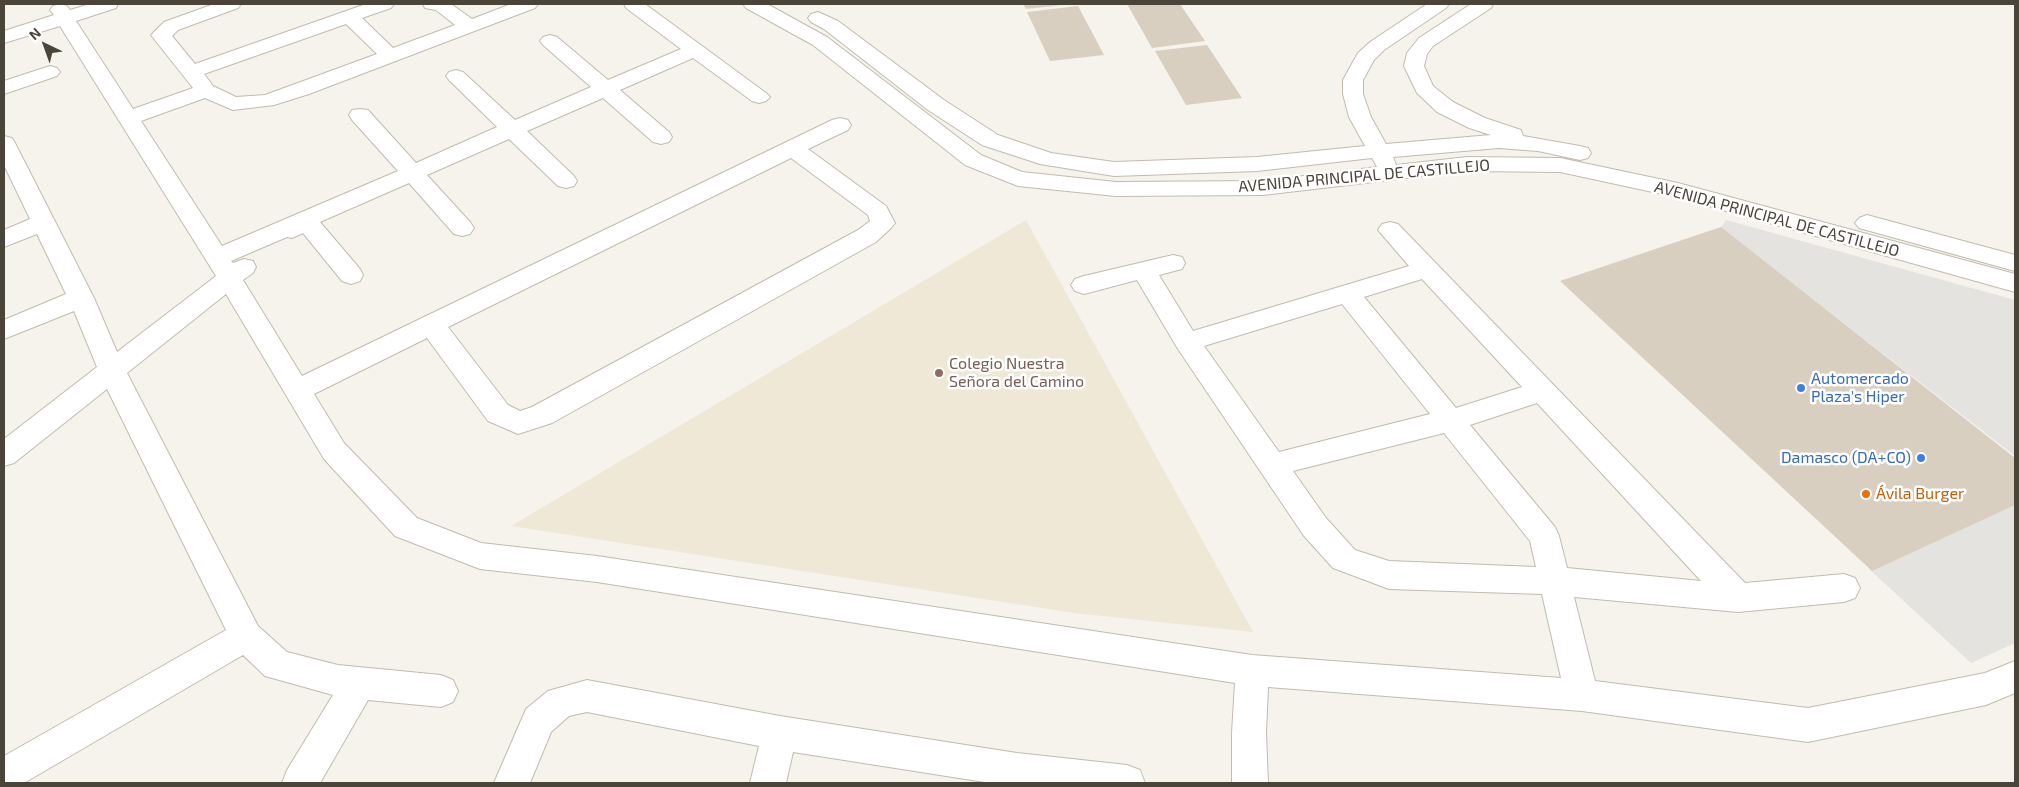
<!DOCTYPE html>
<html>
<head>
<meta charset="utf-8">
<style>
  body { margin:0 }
  #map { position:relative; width:2019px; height:787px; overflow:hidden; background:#f6f3ec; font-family:"Exo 2",sans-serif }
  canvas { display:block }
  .frame { position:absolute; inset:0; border:5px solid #4b4439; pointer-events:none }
  .north { position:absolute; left:20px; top:20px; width:50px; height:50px; -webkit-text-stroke:4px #fff; paint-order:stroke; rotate:318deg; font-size:14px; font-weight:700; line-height:20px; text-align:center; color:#4b4439 }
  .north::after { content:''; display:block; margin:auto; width:18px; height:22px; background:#4b4439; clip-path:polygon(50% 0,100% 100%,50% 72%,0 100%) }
</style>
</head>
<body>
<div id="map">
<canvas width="2019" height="787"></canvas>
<div class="frame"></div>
<div class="north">N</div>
</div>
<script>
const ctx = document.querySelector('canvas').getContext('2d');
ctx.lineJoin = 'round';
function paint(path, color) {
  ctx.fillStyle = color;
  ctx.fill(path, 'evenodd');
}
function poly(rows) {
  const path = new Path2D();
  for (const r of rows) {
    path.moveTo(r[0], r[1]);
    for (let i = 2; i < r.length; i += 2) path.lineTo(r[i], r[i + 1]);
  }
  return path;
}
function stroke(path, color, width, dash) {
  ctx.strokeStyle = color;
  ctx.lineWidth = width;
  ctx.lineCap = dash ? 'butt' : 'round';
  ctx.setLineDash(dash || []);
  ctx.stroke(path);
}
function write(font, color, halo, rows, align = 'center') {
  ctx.font = font + ' "Exo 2",sans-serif';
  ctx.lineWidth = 5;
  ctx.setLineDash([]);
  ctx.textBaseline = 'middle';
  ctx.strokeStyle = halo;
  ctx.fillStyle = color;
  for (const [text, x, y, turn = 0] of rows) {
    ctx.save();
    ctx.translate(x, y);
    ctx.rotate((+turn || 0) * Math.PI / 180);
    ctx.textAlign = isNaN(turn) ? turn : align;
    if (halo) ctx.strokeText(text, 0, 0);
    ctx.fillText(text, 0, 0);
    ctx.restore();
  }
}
const education = poly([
  [1026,220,1253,632,1074,613,511,526]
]);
const parking = poly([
  [1726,220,2015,300,2015,456,1721,228],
  [2015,504,2015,643,1971,663,1870,570]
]);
const building = poly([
  [1023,4,1063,4,1063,5,1026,9],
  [1127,4,1180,4,1205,41,1152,48],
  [1078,6,1104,55,1050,61,1027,12],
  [1207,45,1242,98,1186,105,1155,51],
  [1721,227,2015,458,2015,505,1872,571,1560,281]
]);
const minor = poly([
  [60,4,67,6,70,10,90,4,118,4,116,8,76,21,133,109,193,88,151,35,164,22,214,4,241,4,238,8,178,30,172,36,195,64,366,4,394,4,391,8,362,18,393,48,455,25,436,10,425,8,423,4,451,4,472,19,511,4,538,4,535,8,309,94,274,105,233,110,205,98,141,121,222,246,398,171,352,120,349,115,352,110,360,109,368,110,416,163,497,127,449,80,446,76,449,72,456,70,463,72,515,120,591,87,543,45,540,41,543,37,550,35,557,37,608,80,681,49,626,8,624,4,645,4,766,93,770,97,766,101,759,103,752,101,693,58,620,90,669,132,672,137,669,142,661,144,653,142,603,98,527,131,574,176,577,181,574,186,566,188,558,186,509,139,427,175,470,222,474,228,470,234,462,236,454,234,409,183,320,222,360,269,363,275,360,281,351,284,342,281,303,233,292,238,287,237,231,261,233,263,244,259,253,261,256,267,253,273,243,280,302,376,832,120,840,118,848,120,851,125,848,130,808,149,886,206,895,223,891,228,876,242,552,423,518,434,488,421,427,338,314,394,344,443,417,518,481,543,597,556,1252,655,1561,678,1542,594,1389,589,1333,568,1304,536,1178,349,1137,280,1084,294,1075,291,1071,285,1075,279,1084,276,1173,255,1182,257,1185,263,1182,269,1159,275,1193,331,1409,266,1378,230,1382,224,1390,222,1398,224,1745,583,1844,574,1855,578,1860,588,1855,598,1844,602,1738,612,1574,597,1595,681,1808,708,1985,673,2015,661,2015,693,1986,705,1808,742,1582,711,1268,687,1266,733,1268,783,1232,783,1232,733,1235,683,597,582,480,569,395,536,324,459,226,294,127,373,258,626,287,652,338,665,441,675,453,680,458,691,453,702,441,707,368,700,320,783,282,783,287,770,333,695,265,676,243,655,24,783,4,783,4,756,226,630,107,389,14,463,4,466,4,439,97,367,74,311,4,339,4,320,66,294,37,234,4,247,4,230,30,219,4,165,4,136,12,138,15,143,94,298,117,352,216,276,60,26,4,43,4,31,54,15,50,10,53,6,60,4],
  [346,24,377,54,265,95,236,97,213,86,204,74,346,24],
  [791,158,868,215,870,221,858,230,532,407,520,411,508,405,448,327,791,158],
  [1422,279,1522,387,1456,408,1364,297,1422,279],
  [1342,304,1430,414,1279,452,1204,346,1342,304],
  [1537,403,1701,581,1567,568,1559,536,1555,527,1470,425,1537,403],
  [1444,433,1530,541,1536,567,1389,561,1355,550,1326,518,1293,471,1444,433],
  [743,4,767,4,827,37,981,155,1022,172,1116,182,1263,181,1377,167,1372,158,1257,171,1114,176,1040,164,982,145,928,110,824,29,811,22,808,18,811,14,818,12,838,21,944,100,998,135,1051,153,1114,162,1257,157,1365,146,1349,117,1343,94,1343,80,1358,53,1370,42,1427,4,1449,4,1446,8,1384,50,1374,60,1363,80,1363,94,1371,117,1386,144,1491,135,1469,128,1437,112,1417,93,1404,66,1407,53,1419,38,1471,4,1493,4,1491,8,1433,46,1427,54,1424,66,1433,86,1453,102,1485,118,1521,130,1523,136,1580,146,1588,148,1591,153,1588,158,1580,160,1538,151,1499,148,1393,157,1396,165,1467,157,1560,158,1678,183,2015,274,2015,292,1676,197,1560,172,1467,171,1263,195,1116,196,1018,186,965,165,813,45,746,8,743,4],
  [50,66,57,68,60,72,57,76,4,94,4,81,50,66],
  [1867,215,2015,255,2015,271,1859,228,1855,223,1859,218,1867,215],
  [587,680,780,716,1017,753,1127,765,1140,770,1145,783,991,783,793,752,786,783,750,783,759,746,587,712,569,716,551,732,530,783,494,783,526,709,548,691,587,680]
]);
const markers = [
  [939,373,5,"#8d6e63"],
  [1801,388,5,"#3f7fe0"],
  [1921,458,5,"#3f7fe0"],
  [1866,494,5,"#e8710a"]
];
const streetNames = [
  ["AVENIDA PRINCIPAL DE CASTILLEJO",1364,176,-5],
  ["AVENIDA PRINCIPAL DE CASTILLEJO",1777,219,15]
];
const educationNames = [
  ["Colegio Nuestra",949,364],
  ["Señora del Camino",949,382]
];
const shopNames = [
  ["Automercado",1811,379],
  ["Plaza's Hiper",1811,397],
  ["Damasco (DA+CO)",1911,458,"right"]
];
const foodNames = [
  ["Ávila Burger",1876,494]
];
paint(education, '#efe8d6');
paint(parking, '#e5e3e0');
paint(building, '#d8cfc1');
stroke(minor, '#c2bbae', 2);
paint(minor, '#fff');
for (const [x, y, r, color] of markers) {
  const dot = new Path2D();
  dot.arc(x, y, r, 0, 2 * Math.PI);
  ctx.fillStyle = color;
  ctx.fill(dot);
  stroke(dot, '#fff', 2);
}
write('16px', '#4b4439', '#fff', streetNames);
write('16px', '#785e54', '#fff', educationNames, 'left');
write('16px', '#366cbe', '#fff', shopNames, 'left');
write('16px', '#c56008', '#fff', foodNames, 'left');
</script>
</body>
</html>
